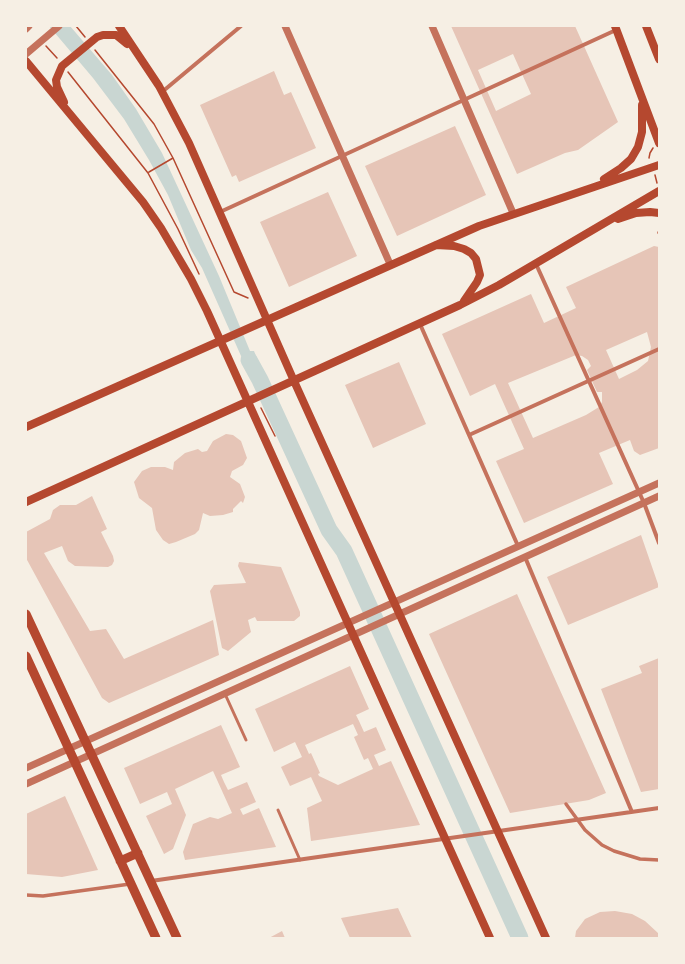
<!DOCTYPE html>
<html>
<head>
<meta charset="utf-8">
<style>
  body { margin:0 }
  #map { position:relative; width:685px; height:964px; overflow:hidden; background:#f6efe4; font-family:"Asap Condensed",sans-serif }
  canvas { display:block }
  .frame { position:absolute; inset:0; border:27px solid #f6efe4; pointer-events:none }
</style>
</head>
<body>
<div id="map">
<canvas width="685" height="964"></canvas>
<div class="frame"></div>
</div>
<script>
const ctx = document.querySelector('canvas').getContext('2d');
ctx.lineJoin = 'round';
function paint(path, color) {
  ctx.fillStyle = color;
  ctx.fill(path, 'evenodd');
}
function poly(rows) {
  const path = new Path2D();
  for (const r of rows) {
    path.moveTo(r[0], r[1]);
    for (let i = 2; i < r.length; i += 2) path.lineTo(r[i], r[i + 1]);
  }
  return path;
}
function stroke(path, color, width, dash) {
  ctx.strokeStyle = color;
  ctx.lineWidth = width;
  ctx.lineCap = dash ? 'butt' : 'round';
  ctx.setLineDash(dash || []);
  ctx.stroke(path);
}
const water = poly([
  [49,26,70,26,112,75,136,109,162,153,219,276,250,351,254,351,265,378,253,383,202,268,191,250,168,195,149,160,124,119,93,78]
]);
const river = poly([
  [249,360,260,380,329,530,344,551,520,938]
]);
const building = poly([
  [451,26,575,26,618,122,578,150,565,153,517,174],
  [513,54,531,94,496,111,478,70],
  [274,71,284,95,291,92,316,148,239,182,236,175,232,177,200,105],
  [455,126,486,195,397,236,365,166],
  [328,192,357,256,289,287,260,222],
  [654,246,659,247,659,448,640,455,634,451,630,440,599,453,613,484,524,523,496,461,524,449,495,384,470,396,442,334,531,294,544,323,576,308,566,287],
  [647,332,651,347,648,361,637,370,619,379,606,350],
  [576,355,582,356,588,360,591,366,587,370,597,392,602,392,602,402,599,407,586,415,533,438,508,383],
  [399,362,426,424,373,448,345,385],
  [226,434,233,435,241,441,247,458,243,465,232,471,230,477,240,484,245,497,243,503,241,501,233,509,233,512,223,515,210,516,203,513,199,530,195,534,176,542,169,544,163,540,156,530,152,508,139,498,134,482,142,471,151,467,165,467,173,470,174,462,185,453,198,449,202,452,207,451,213,441],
  [92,496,107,529,101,532,113,556,114,561,112,565,108,567,75,566,68,561,62,546,44,553,90,631,106,629,124,659,213,620,219,655,109,703,102,698,26,558,26,532,50,519,53,510,60,505,76,505],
  [641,535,659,587,568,625,547,577],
  [239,562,281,567,300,612,300,616,294,621,257,621,255,617,248,620,251,632,228,651,222,648,210,591,214,585,246,583,238,566],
  [517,594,606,793,589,800,510,813,429,634],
  [659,658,659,789,641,792,601,689,642,673,639,666],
  [350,666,369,709,356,715,359,721,364,732,376,727,386,750,374,755,379,766,391,761,420,825,311,841,307,808,322,801,311,777,290,786,281,767,302,757,295,742,274,752,255,709],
  [353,724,358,735,354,737,364,760,368,758,373,769,338,785,319,776,318,774,320,773,311,753,309,754,305,745],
  [221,725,240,767,221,775,224,782,228,790,247,782,256,802,240,809,243,815,259,808,276,847,185,860,183,852,193,824,210,817,218,819,232,813,213,771,175,789,186,815,173,849,164,854,146,816,172,804,167,792,140,804,124,768],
  [65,796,98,870,62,877,26,874,26,814],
  [398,908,412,938,350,938,341,918],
  [615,911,632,914,645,921,658,933,659,938,575,938,576,931,585,919,600,912],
  [282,931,285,938,269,938]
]);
const path = poly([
  [76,26,85,37],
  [46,46,57,58],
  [95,50,154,124,173,158,234,292,248,298],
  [68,72,148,173,178,229,199,274],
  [649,158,650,153,653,148],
  [149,172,173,158],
  [655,175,657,183],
  [658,233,659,230],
  [261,408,275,436]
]);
const service = poly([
  [225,694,246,740],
  [278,810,300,860]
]);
const pedestrian = poly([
  [566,804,585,830,602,845,614,851,640,859,659,860],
  [26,895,43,896,130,884]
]);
const minor = poly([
  [162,92,241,26],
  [220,212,616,30],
  [536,264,644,503,659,543],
  [420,324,518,546],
  [469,435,659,349],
  [525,557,632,812],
  [151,881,659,808]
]);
const tertiary = poly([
  [285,26,390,264],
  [432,26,513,213],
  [26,29,29,26],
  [26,54,59,26],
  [26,768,659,483],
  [26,784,659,496]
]);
const secondary = poly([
  [119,26,159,86,189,143,294,381,546,938],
  [615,26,659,143],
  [646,26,659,59],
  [26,61,143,202,161,228,191,279,207,311,490,938],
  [64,102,57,87,56,80,62,66,97,37,103,35,116,35,127,44],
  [604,179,621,168,631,159,638,147,642,132,642,105],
  [618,219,636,213,650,212,659,213],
  [436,245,454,246,464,249,471,253,476,259,480,275,477,282,464,301],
  [26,427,479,226,659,165],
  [26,502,460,305,499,285,659,191]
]);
const primary = poly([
  [26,614,177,938],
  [26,656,156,938],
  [120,861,138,853]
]);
paint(water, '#c9d6d2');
stroke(river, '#c9d6d2', 17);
paint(building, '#e6c5b7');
stroke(path, '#b5482f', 1.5);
stroke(service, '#c5725c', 3);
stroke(pedestrian, '#c5725c', 3.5);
stroke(minor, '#c5725c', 4);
stroke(tertiary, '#c5725c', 7);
stroke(secondary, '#b5482f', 8);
stroke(primary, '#b5482f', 9);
</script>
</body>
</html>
